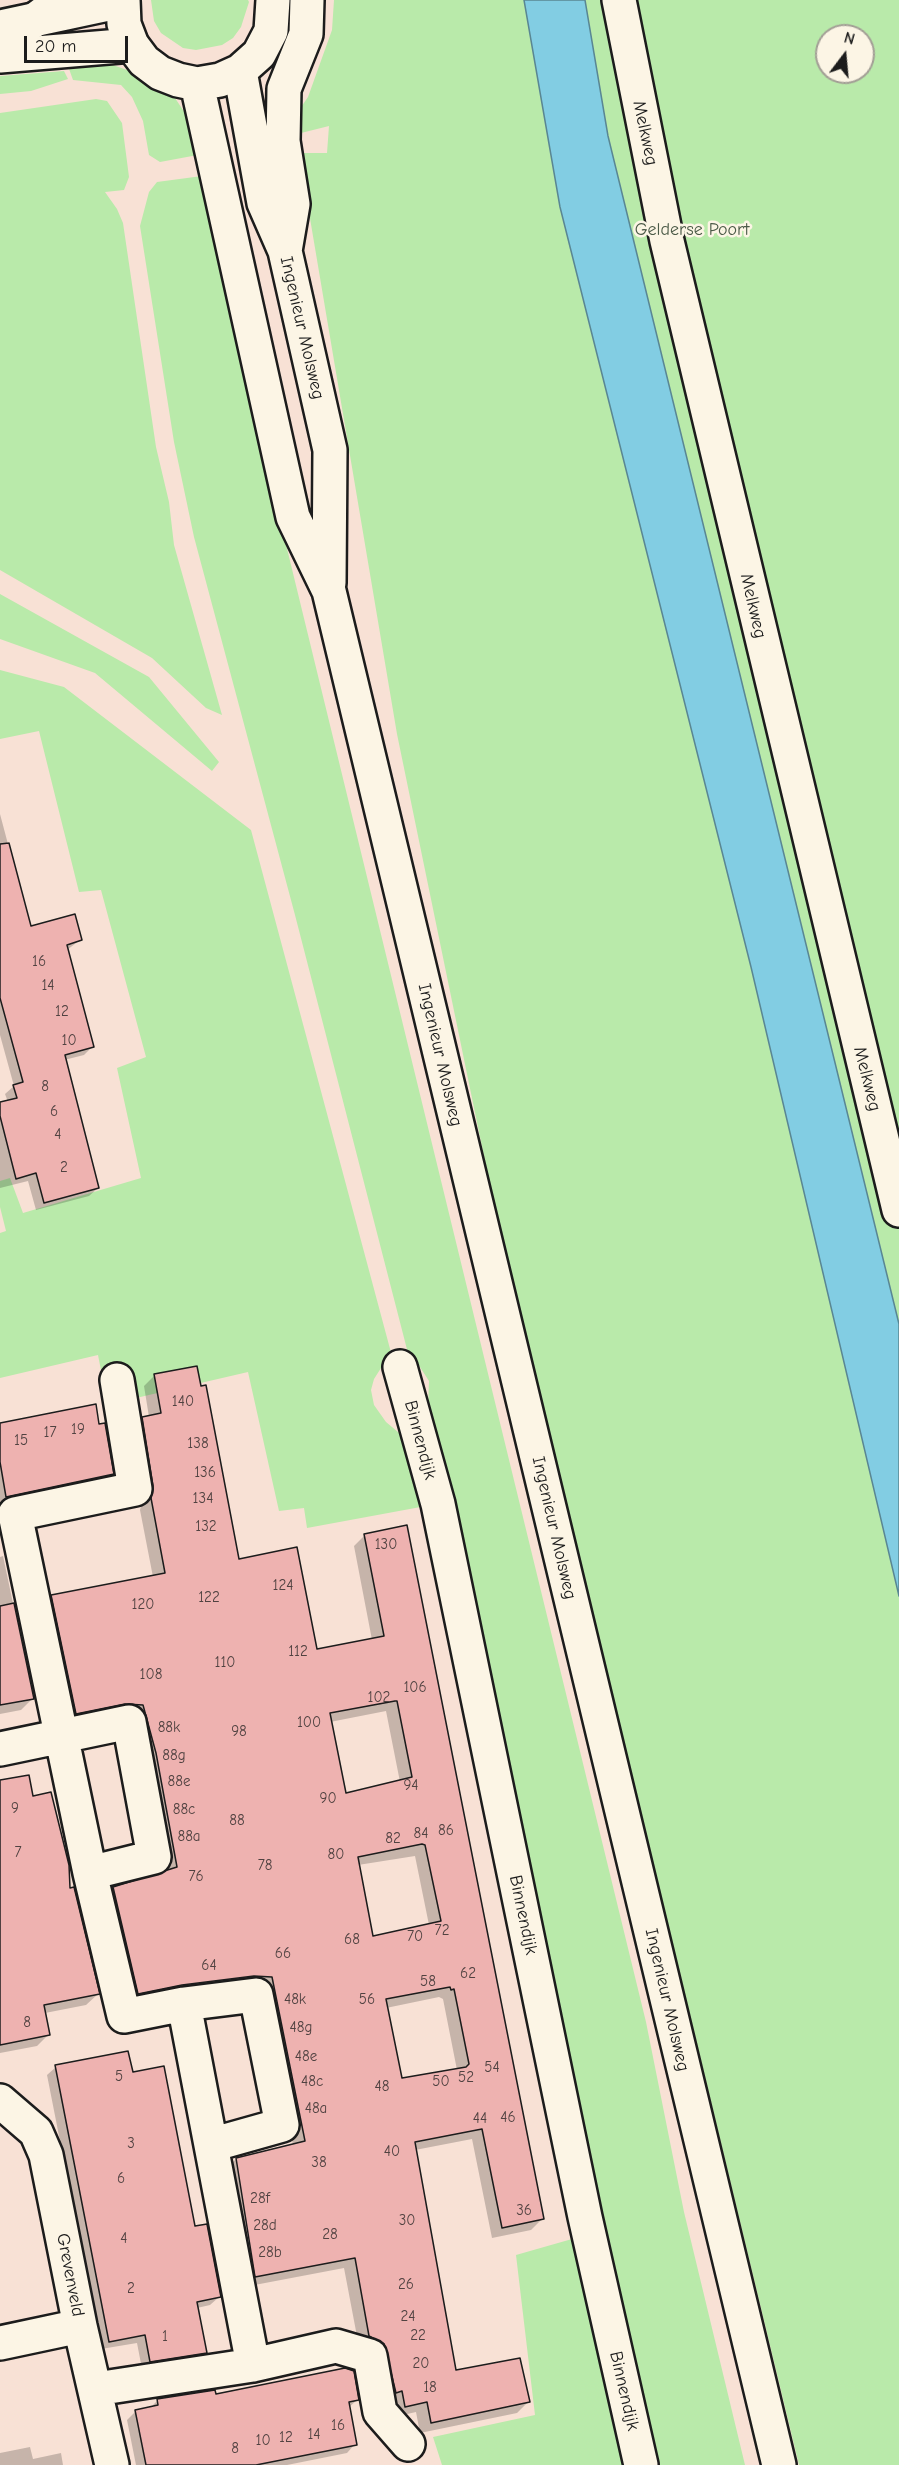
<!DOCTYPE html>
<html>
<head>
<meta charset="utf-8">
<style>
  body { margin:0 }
  #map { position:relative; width:899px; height:2465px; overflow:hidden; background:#f8e1d5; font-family:"Comic Neue",sans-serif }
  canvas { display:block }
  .north { position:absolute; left:815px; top:24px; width:60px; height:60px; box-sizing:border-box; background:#fcf5e5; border:2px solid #a29e95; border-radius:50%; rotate:16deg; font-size:16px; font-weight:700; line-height:24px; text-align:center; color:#1c1c1c }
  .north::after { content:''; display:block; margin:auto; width:21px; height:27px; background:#1c1c1c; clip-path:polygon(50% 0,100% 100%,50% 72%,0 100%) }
  .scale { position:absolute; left:24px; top:36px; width:104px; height:27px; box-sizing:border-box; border:3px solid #1c1c1c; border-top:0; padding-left:8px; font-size:18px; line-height:21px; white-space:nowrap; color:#1c1c1c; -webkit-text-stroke:4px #fcf5e5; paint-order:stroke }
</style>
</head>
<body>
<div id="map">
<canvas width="899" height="2465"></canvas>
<div class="north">N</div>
<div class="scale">20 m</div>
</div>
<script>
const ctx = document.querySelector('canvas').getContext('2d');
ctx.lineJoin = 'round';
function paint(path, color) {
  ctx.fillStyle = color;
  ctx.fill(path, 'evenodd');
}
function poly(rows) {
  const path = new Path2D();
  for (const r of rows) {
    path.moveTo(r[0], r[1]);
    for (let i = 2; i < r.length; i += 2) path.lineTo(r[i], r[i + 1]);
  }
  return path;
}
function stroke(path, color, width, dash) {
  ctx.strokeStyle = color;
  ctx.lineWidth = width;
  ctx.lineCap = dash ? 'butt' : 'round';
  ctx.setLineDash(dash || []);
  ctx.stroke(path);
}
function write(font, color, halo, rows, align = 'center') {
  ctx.font = font + ' "Comic Neue",sans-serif';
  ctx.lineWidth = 5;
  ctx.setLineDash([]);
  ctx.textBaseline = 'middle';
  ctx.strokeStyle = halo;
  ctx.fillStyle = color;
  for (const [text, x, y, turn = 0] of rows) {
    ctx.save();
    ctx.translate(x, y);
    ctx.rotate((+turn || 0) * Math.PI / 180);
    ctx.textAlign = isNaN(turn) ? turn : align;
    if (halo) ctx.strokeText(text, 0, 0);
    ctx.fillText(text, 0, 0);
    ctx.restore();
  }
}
const green = poly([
  [151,0,248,0,249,2,241,27,233,38,222,45,196,50,183,48,161,33,154,21],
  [334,0,899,0,899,2465,799,2465,517,1301,487,1171,397,734,301,165,301,153,327,153,329,126,297,134,297,113,308,97,332,30],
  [827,36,863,36,863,72,827,72],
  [107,63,136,73,154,88,175,98,189,119,203,154,160,162,149,155,143,121,132,97,121,85,73,80,68,66],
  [64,71,68,79,31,91,0,94,0,76],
  [96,99,107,101,122,123,129,177,124,190,105,192,117,209,123,223,156,447,169,502,174,545,222,715,206,708,152,658,0,570,0,113],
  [202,176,272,487,646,2022,684,2212,745,2465,654,2465,428,1409,429,1381,418,1364,410,1361,295,915,194,537,174,442,140,226,149,192,157,182],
  [0,594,149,677,219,762,212,771,95,673,0,639],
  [0,670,64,687,251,830,393,1360,381,1368,374,1379,371,1390,374,1405,386,1422,404,1437,426,1506,307,1528,304,1508,279,1511,248,1372,136,1398,107,1401,98,1355,0,1378,0,1233,6,1231,0,1207,0,1181,10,1178,23,1213,141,1178,117,1068,146,1057,101,890,79,892,39,731,0,739],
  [579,2237,628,2465,442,2465,433,2437,535,2415,516,2255]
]);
const water = poly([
  [524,0,585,0,608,136,899,1324,899,1596,751,967,560,207,524,0]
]);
const shadow = poly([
  [0,814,30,927,80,940,67,950,92,1047,84,1055,64,1060,98,1188,89,1196,36,1210,28,1181,0,1188,0,1104,8,1102,5,1094,14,1086,0,1035],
  [155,1375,238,1561,316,1651,372,1640,354,1546,365,1535,542,2219,531,2230,492,2238,472,2139,415,2150,455,2372,528,2402,517,2413,420,2433,416,2412,394,2417,359,2347,344,2268,244,2287,225,2170,236,2159,293,2145,261,1988,127,2004,102,1899,113,1888,166,1873,145,1764,132,1716,65,1724,41,1607,52,1596,153,1577,140,1510,143,1498,132,1429,143,1418,149,1417,144,1386],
  [386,1711,400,1782,344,1794,330,1722],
  [415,1856,429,1925,372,1938,358,1865],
  [439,1997,443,1999,457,2070,401,2079,386,2008],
  [0,1424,98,1426,112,1474,103,1482,0,1503],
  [3,1556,33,1698,21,1710,0,1714,0,1557],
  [0,1782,32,1798,68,1890,98,1994,86,2005,45,2013,49,2034,37,2046,0,2053],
  [56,2067,132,2074,219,2297,210,2305,197,2308,206,2352,197,2361,142,2369,137,2343,101,2349,47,2075],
  [215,2396,357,2400,348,2408,355,2444,347,2453,287,2465,136,2465,127,2420,136,2411,150,2408,158,2400],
  [30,2447,33,2459,61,2453,63,2465,0,2465,0,2453]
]);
const building = poly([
  [9,843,31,926,75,914,82,940,67,945,94,1047,65,1055,99,1188,44,1203,36,1173,16,1179,0,1116,0,1102,17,1098,13,1085,23,1082,0,998,0,844,9,843],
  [197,1366,201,1386,206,1385,239,1559,297,1547,317,1649,384,1636,364,1534,407,1525,544,2219,502,2228,482,2129,415,2142,456,2370,520,2358,530,2402,431,2423,427,2402,405,2407,402,2391,396,2393,384,2344,369,2336,355,2258,255,2277,236,2158,305,2141,272,1977,254,1976,182,1985,138,1994,113,1887,177,1867,156,1753,143,1705,125,1704,76,1714,51,1595,165,1573,151,1498,153,1486,142,1417,161,1413,154,1374,197,1366],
  [395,1701,397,1701,412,1777,346,1793,330,1713,395,1701],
  [422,1844,425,1845,441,1921,373,1936,358,1857,422,1844],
  [450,1987,451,1990,454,1989,469,2064,466,2067,402,2078,386,1999,450,1987],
  [96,1404,99,1424,105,1423,114,1474,6,1497,0,1462,0,1423,96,1404],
  [14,1603,34,1699,0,1705,0,1606,14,1603],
  [29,1775,33,1796,51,1792,69,1865,70,1888,74,1887,100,1994,44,2005,50,2035,0,2045,0,1780,29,1775],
  [128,2051,133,2072,164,2066,195,2226,207,2224,221,2297,197,2302,207,2353,150,2362,145,2335,109,2342,55,2065,128,2051],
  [345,2368,354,2371,359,2400,349,2402,357,2445,256,2465,146,2465,135,2410,158,2405,157,2399,215,2390,216,2394,345,2368]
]);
const minor = poly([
  [619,0,667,241,899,1210],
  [0,27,122,1],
  [0,56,132,45],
  [400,1367,438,1504,585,2217,641,2465],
  [117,1380,135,1489,15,1514,90,1873,124,2016,184,2004,253,2365],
  [0,1749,129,1722,154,1857,90,1873],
  [184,2004,256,1995,282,2125,211,2145],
  [0,2101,36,2132,46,2155,80,2326,112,2465],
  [0,2343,80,2326],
  [96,2389,253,2365,336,2346,370,2356,380,2412,408,2444]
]);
const major = poly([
  [123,0,124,24,132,45,144,61,160,73,178,80,197,84,220,80,240,71,259,54,271,31,273,0],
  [32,22,61,0],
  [240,71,264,203,285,251,330,450,329,583],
  [197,84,293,517,329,591,779,2465],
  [285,251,293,204,283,141,284,89,306,34,307,0]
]);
const numberNames = [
  ["16",39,962],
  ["14",48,986],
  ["12",62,1012],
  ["10",69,1041],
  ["8",45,1087],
  ["6",54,1112],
  ["4",58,1135],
  ["2",64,1168],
  ["140",183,1402],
  ["19",78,1430],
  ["17",50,1433],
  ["15",21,1441],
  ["138",198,1444],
  ["136",205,1473],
  ["134",203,1499],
  ["132",206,1527],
  ["130",386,1545],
  ["124",283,1586],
  ["122",209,1598],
  ["120",143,1605],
  ["112",298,1652],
  ["110",225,1663],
  ["108",151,1675],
  ["106",415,1688],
  ["102",379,1698],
  ["100",309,1723],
  ["88k",169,1728],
  ["98",239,1732],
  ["88g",174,1756],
  ["88e",179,1782],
  ["94",411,1786],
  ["90",328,1799],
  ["9",15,1809],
  ["88c",184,1810],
  ["88",237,1821],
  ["86",446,1831],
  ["84",421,1834],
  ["88a",189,1837],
  ["82",393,1839],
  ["7",18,1853],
  ["80",336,1855],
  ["78",265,1866],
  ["76",196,1877],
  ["72",442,1931],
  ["70",415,1937],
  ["68",352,1940],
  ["66",283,1954],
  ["64",209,1966],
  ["62",468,1974],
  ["58",428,1982],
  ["48k",295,2000],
  ["56",367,2000],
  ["8",27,2023],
  ["48g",301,2028],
  ["48e",306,2057],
  ["54",492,2068],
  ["5",119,2077],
  ["52",466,2078],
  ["48c",312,2082],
  ["50",441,2082],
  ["48",382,2087],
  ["48a",316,2109],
  ["46",508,2118],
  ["44",480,2119],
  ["3",131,2144],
  ["40",392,2152],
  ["38",319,2163],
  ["6",121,2179],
  ["28f",260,2199],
  ["36",524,2211],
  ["30",407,2221],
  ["28d",265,2226],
  ["28",330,2235],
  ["4",124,2239],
  ["28b",270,2253],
  ["26",406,2285],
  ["2",131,2289],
  ["24",408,2317],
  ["22",418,2336],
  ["1",165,2337],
  ["20",421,2364],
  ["18",430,2388],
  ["16",338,2426],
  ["14",314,2435],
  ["12",286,2438],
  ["10",263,2441],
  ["8",235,2449]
];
const streetNames = [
  ["Melkweg",645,133,78],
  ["Ingenieur Molsweg",302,328,77],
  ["Melkweg",753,606,77],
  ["Ingenieur Molsweg",440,1055,77],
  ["Melkweg",867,1079,76],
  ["Binnendijk",420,1440,75],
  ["Ingenieur Molsweg",554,1528,77],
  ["Binnendijk",523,1915,78],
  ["Ingenieur Molsweg",667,2000,77],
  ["Grevenveld",70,2275,79],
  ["Binnendijk",624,2391,77]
];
const parkNames = [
  ["Gelderse Poort",692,230]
];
paint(green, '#b9eaaa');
paint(water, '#82cde3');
stroke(water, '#598693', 1.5);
paint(shadow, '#0003');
paint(building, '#eeb2b0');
stroke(building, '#1c1c1c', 1.5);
stroke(minor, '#1c1c1c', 38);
stroke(major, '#1c1c1c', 38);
stroke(minor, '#fcf5e5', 33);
stroke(major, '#fcf5e5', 33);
write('15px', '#504241', null, numberNames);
write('18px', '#1c1c1c', '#fcf5e5', streetNames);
write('18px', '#4b5a47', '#fcf5e5', parkNames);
</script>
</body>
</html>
